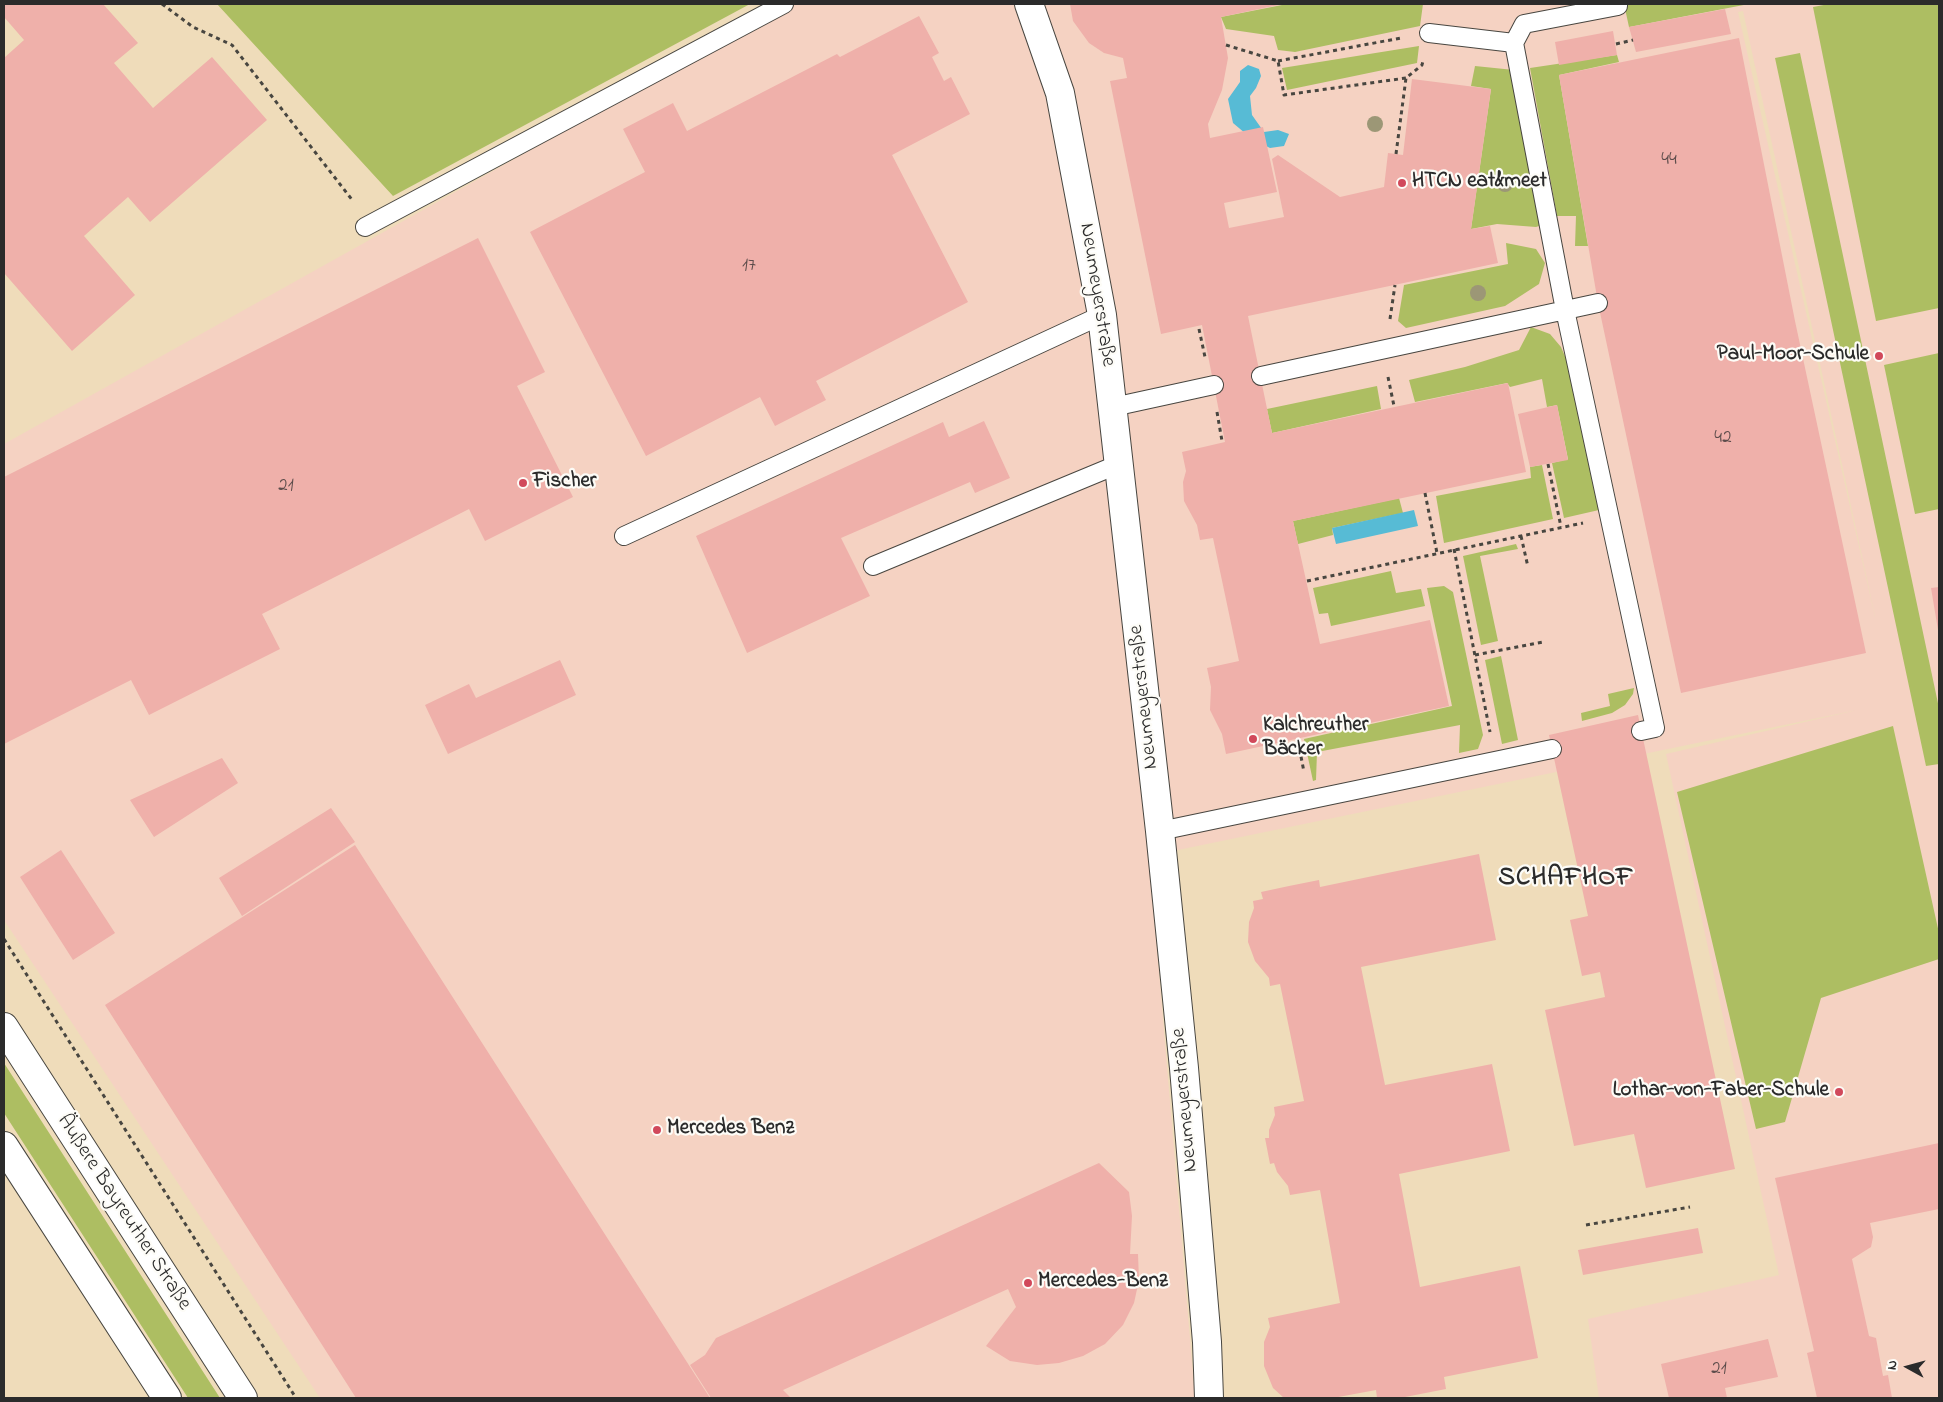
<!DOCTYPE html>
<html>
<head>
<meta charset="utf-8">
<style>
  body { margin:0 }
  #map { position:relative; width:1943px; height:1402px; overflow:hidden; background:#efdcba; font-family:"Indie Flower",sans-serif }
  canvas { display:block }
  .frame { position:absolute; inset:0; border:5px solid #2b2b2b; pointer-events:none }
  .north { position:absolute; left:1883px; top:1342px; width:50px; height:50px; -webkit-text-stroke:4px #fdfcf7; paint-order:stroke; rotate:277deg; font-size:14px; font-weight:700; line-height:20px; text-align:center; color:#2b2b2b }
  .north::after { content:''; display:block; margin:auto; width:18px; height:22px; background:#2b2b2b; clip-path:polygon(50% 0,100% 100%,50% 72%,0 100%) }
</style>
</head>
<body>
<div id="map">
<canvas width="1943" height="1402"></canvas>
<div class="frame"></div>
<div class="north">N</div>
</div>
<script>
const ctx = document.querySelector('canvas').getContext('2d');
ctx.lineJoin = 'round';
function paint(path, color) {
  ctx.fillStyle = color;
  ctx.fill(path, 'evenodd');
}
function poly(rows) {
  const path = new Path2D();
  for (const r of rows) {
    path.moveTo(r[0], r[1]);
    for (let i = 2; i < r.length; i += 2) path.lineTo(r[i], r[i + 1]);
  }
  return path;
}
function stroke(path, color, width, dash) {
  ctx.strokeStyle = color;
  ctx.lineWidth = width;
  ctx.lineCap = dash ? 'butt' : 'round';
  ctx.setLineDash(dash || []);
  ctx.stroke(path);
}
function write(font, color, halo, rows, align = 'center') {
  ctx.font = font + ' "Indie Flower",sans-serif';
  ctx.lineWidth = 4.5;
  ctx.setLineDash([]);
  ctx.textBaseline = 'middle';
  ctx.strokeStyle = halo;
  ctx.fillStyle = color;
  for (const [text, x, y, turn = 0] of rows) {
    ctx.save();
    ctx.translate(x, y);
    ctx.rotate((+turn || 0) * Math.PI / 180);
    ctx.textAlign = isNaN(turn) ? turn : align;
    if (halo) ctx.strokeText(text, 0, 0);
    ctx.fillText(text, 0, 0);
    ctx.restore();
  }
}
const built = poly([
  [792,4,1939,4,1939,1398,1599,1398,1588,1319,1779,1275,1666,754,1857,710,1173,851,1147,830,1195,1398,320,1398,4,920,4,444],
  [1743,11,1875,616,1875,617,1738,12]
]);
const green = poly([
  [217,4,750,4,393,196],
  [1287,4,1423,4,1420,26,1295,52,1278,50,1274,36,1226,29,1221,17],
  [1624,4,1749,4,1629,27],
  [1829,4,1939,4,1939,308,1876,321,1813,7],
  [1419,46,1417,63,1287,90,1282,68],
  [1800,53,1939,708,1939,764,1926,766,1775,58],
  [1617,55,1619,62,1559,75,1588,246,1575,246,1576,216,1557,216,1530,68],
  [1475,66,1514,70,1542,225,1536,227,1497,224,1471,229,1491,89,1471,86],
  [1506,243,1536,249,1545,263,1539,284,1505,306,1406,328,1398,321,1404,285,1508,264],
  [1531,327,1550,334,1561,347,1567,361,1599,510,1564,518,1552,463,1568,459,1557,405,1547,407,1542,379,1510,387,1507,383,1415,402,1409,380,1465,367,1519,350],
  [1939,353,1939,509,1915,514,1884,365],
  [1377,386,1381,409,1272,433,1267,409],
  [1542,465,1553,519,1444,543,1436,496,1531,478,1530,467],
  [1399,498,1403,513,1332,528,1333,535,1298,544,1293,521],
  [1516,544,1518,549,1480,556,1498,641,1481,645,1463,556],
  [1391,571,1396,593,1421,589,1425,606,1331,626,1328,613,1319,614,1313,588],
  [1444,586,1453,592,1483,735,1478,749,1459,753,1460,725,1317,752,1316,780,1313,781,1304,739,1452,706,1427,588],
  [1501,656,1518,740,1502,744,1485,660],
  [1634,688,1633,694,1625,705,1612,713,1582,721,1581,713,1610,706,1608,694],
  [1893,726,1939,933,1939,959,1821,998,1785,1122,1756,1129,1677,792],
  [4,1063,220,1398,188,1398,4,1113]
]);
const water = poly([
  [1248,65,1259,69,1261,76,1256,88,1250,96,1252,115,1264,132,1278,130,1289,134,1284,146,1270,148,1252,139,1233,123,1228,99,1240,82,1240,71],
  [1414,510,1418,526,1336,544,1332,528]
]);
const building = poly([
  [4,4,103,4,138,43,114,63,153,108,212,57,267,120,150,222,128,197,84,236,135,295,72,351,4,273,4,58,24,40,4,17],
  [1070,4,1283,4,1221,17,1228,58,1222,90,1208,124,1210,138,1263,127,1277,192,1224,203,1229,228,1284,217,1272,159,1278,155,1340,197,1384,187,1388,153,1403,155,1412,79,1491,89,1471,229,1490,226,1498,263,1248,316,1272,433,1508,383,1526,472,1293,521,1320,644,1430,620,1449,706,1226,754,1222,734,1210,710,1211,687,1207,668,1239,661,1213,538,1200,540,1197,525,1184,501,1183,482,1186,471,1182,452,1225,442,1202,325,1161,334,1110,81,1127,78,1123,58,1104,53,1089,43,1073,21],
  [1725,9,1731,34,1636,52,1629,27],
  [919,16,939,53,932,57,944,81,951,77,970,114,892,155,968,302,816,381,826,400,775,426,760,397,646,456,530,232,645,172,623,129,673,103,687,131,837,54,840,57],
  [1613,31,1617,55,1559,65,1555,42],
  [1739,38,1795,321,1866,653,1681,693,1598,303,1559,75],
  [478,238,545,372,517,386,573,497,485,541,469,509,262,614,280,649,149,715,131,680,4,744,4,477],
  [1557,405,1568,460,1530,467,1518,414],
  [984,421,1010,478,975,493,970,482,841,538,870,596,747,653,696,536,943,422,949,437],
  [1939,587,1939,630,1938,630,1931,588],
  [560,660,576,695,448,754,425,705,469,684,476,698],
  [1638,715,1735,1169,1646,1188,1634,1134,1574,1146,1545,1010,1605,997,1600,972,1582,976,1570,920,1588,916,1549,735],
  [222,758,238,783,154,837,130,800],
  [331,808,355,842,242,916,219,878],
  [355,845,710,1398,356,1398,105,1005],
  [61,850,115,933,73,960,20,877],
  [1479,854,1496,940,1361,967,1385,1085,1492,1064,1510,1151,1399,1174,1420,1287,1520,1266,1538,1358,1444,1377,1446,1389,1400,1398,1377,1398,1376,1390,1333,1398,1284,1398,1273,1388,1264,1366,1264,1342,1270,1327,1268,1318,1340,1303,1320,1190,1290,1195,1288,1186,1277,1172,1274,1163,1270,1164,1265,1138,1269,1138,1269,1130,1275,1115,1274,1107,1304,1101,1280,984,1270,986,1269,978,1255,961,1248,942,1249,922,1254,908,1253,901,1263,899,1261,892,1289,886,1319,880,1320,887],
  [1939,1143,1939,1209,1870,1223,1873,1237,1871,1247,1852,1259,1869,1336,1876,1338,1883,1376,1888,1375,1892,1398,1817,1398,1807,1353,1814,1351,1775,1178],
  [1099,1163,1129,1192,1132,1216,1130,1254,1138,1254,1139,1280,1134,1303,1123,1325,1105,1344,1083,1356,1059,1363,1037,1365,1010,1361,986,1346,1016,1307,1008,1289,783,1390,791,1398,711,1398,690,1365,705,1355,716,1338],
  [1698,1228,1703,1253,1583,1275,1578,1250],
  [1768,1339,1778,1377,1725,1388,1727,1398,1669,1398,1661,1364]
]);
const path = poly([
  [162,4,193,27,232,45,353,201],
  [1616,44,1633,40],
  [1226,45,1278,61,1284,95,1406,78],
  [1278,61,1401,38],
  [1396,154,1406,78,1422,65,1423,61],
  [1390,319,1395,285],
  [1199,329,1205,357],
  [1388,377,1394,406],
  [1217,412,1222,441],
  [1548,464,1561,527],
  [1425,493,1437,553],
  [1521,536,1528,567],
  [1454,549,1490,732],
  [1307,581,1583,523],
  [1475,655,1543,642],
  [1298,741,1304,772],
  [4,939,296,1398],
  [1586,1225,1690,1207]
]);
const service = poly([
  [1429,33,1514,43,1524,24,1618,6],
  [1514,43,1565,310,1655,728,1641,731],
  [365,227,784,4],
  [1261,376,1598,303],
  [1113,407,1214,385],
  [624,536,1102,315],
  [873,566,1119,464],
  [1160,831,1552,749]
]);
const minor = poly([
  [1029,4,1060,93,1102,315,1160,831,1184,1068,1207,1342,1209,1398]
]);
const primary = poly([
  [4,1027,243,1398],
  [4,1146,167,1398]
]);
const trees = [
  [1375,124],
  [1505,184],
  [1478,293]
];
const markers = [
  [1402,183,5,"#d1495b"],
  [1879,356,5,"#d1495b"],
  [523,483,5,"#d1495b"],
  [1253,739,5,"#d1495b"],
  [1839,1092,5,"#d1495b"],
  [657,1130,5,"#d1495b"],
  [1028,1283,5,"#d1495b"]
];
const numberNames = [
  ["44",1669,161],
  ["17",749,267],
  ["42",1723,439],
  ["21",286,487],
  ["21",1719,1370]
];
const poiNames = [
  ["HTCN eat&meet",1412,183],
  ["Paul-Moor-Schule",1869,356,"right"],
  ["Fischer",533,483],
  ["Kalchreuther",1263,727],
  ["Bäcker",1263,751],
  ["Lothar-von-Faber-Schule",1829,1092,"right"],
  ["Mercedes Benz",667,1130],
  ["Mercedes-Benz",1038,1283]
];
const streetNames = [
  ["Neumeyerstraße",1096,295,81],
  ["Neumeyerstraße",1145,697,-96],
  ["Neumeyerstraße",1186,1100,-95],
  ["Äußere Bayreuther Straße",123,1213,57]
];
const districtNames = [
  ["SCHAFHOF",1566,880]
];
paint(built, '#f5d2c2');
paint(green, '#adbe62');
paint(water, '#57bbd5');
paint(building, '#efb0aa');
stroke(service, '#484640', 20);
stroke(minor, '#484640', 30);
stroke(primary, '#484640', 30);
stroke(path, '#484640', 3, [4, 4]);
stroke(service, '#fff', 18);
stroke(minor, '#fff', 28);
stroke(primary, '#fff', 28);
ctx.fillStyle = '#9c9776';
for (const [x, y] of trees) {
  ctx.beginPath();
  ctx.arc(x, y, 8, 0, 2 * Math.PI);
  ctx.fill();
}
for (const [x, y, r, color] of markers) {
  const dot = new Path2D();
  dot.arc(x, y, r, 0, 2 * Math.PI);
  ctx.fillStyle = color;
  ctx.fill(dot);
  stroke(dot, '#fdfcf7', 2);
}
write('19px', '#5c4c4b', null, numberNames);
write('bold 21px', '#2b2b2b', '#fdfcf7', poiNames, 'left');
write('21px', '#2b2b2b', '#fdfcf7', streetNames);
ctx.letterSpacing = '1px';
write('bold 26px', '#2b2b2b', '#fdfcf7', districtNames);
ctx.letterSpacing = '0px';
</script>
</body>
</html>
